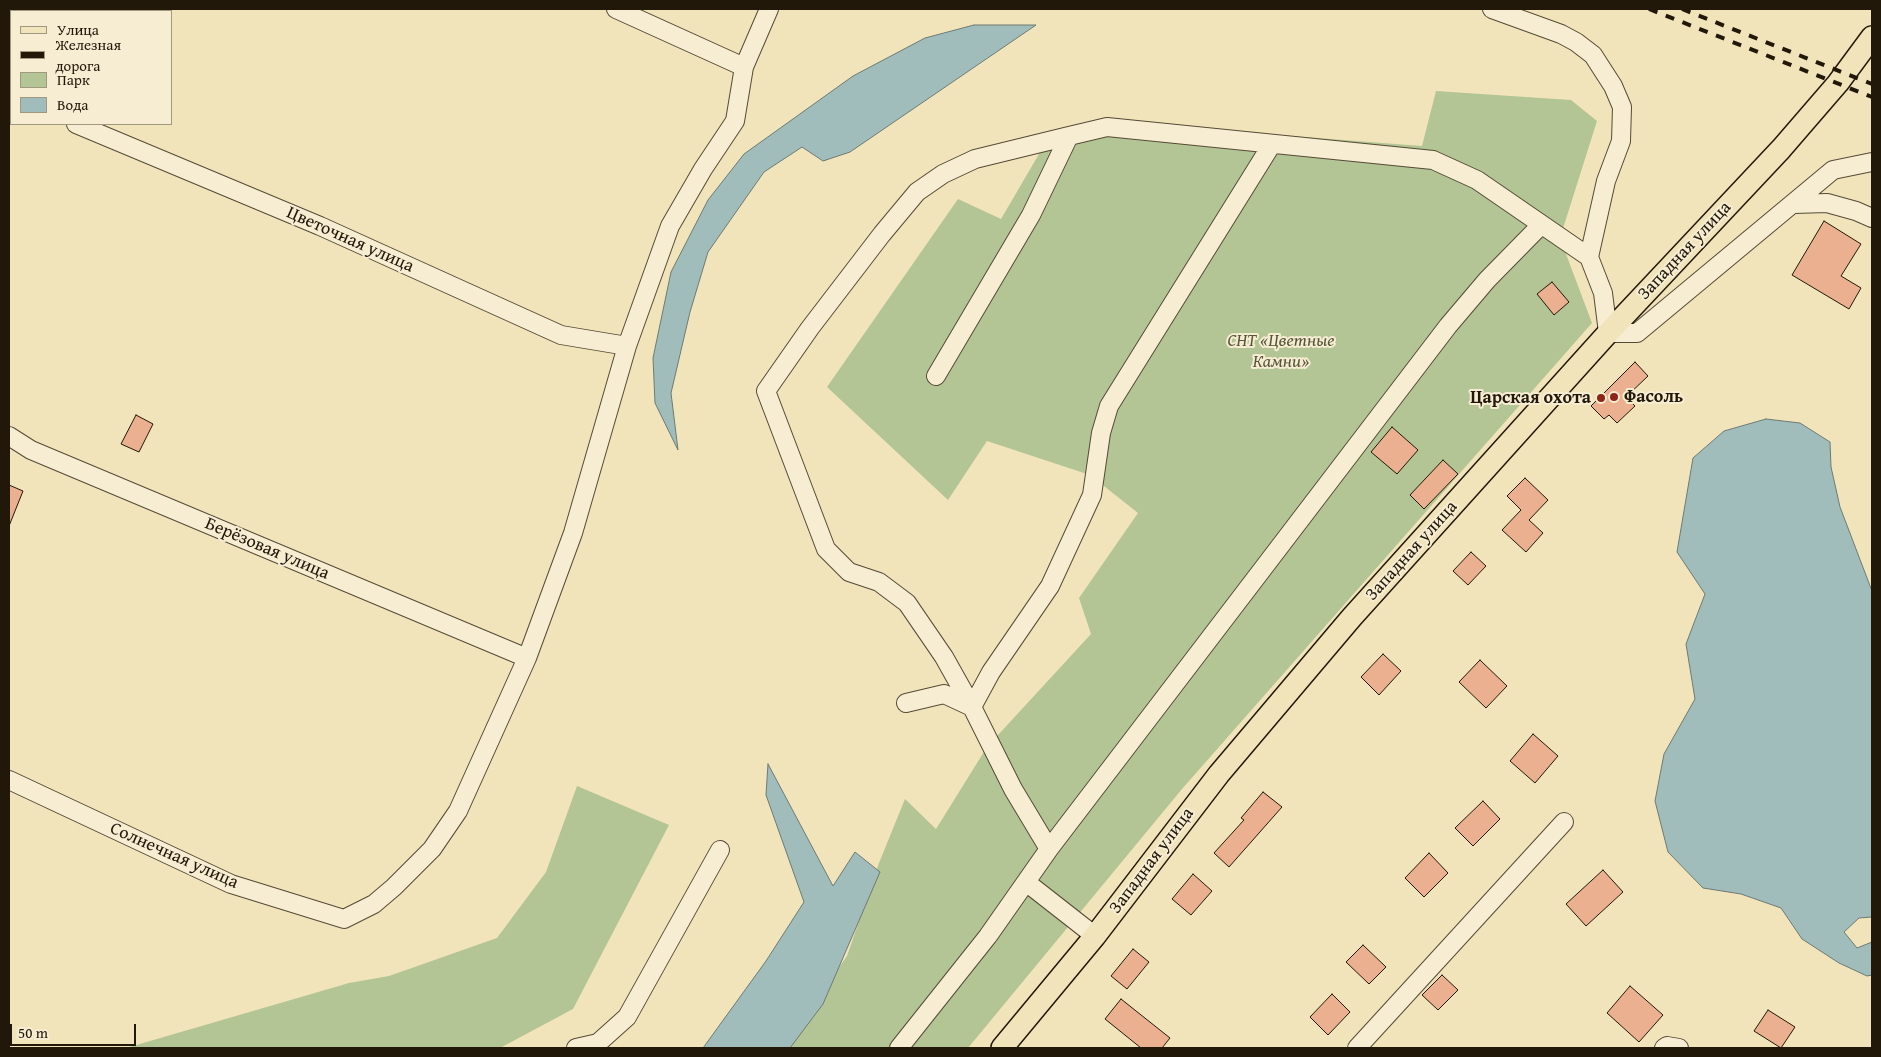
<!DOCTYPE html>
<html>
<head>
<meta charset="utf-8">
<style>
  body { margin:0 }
  #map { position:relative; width:1881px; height:1057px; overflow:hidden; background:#f1e4ba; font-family:"Gentium Book Plus",serif }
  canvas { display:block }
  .frame { position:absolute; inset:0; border:10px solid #21180a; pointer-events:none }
  .legend { position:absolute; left:10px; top:10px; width:162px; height:115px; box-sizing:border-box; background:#f6edd2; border:1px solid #a19882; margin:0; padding:6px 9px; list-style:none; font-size:15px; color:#21180a }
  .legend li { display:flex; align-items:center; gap:10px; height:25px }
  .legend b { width:25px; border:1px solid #a19882 }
  .scale { position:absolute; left:10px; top:1024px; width:126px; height:22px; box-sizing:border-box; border:2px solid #21180a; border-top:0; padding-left:6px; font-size:15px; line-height:18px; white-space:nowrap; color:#21180a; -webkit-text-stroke:4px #f6edd2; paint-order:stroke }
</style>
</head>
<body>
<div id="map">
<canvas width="1881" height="1057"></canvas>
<div class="frame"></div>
<ul class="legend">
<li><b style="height:6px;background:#f1e4ba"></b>Улица</li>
<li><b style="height:6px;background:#21180a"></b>Железная дорога</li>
<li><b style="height:14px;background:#b3c595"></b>Парк</li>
<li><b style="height:14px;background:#a0bcbb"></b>Вода</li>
</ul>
<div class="scale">50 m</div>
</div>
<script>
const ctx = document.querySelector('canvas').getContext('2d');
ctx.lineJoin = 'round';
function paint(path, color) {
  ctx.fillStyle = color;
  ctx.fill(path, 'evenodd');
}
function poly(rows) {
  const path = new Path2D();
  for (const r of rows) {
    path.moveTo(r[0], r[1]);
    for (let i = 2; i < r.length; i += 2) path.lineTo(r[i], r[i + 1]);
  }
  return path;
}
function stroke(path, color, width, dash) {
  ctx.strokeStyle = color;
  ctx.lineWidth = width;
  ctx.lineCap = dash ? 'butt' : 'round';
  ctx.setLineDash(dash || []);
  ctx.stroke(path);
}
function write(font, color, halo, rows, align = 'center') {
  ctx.font = font + ' "Gentium Book Plus",serif';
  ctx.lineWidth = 4;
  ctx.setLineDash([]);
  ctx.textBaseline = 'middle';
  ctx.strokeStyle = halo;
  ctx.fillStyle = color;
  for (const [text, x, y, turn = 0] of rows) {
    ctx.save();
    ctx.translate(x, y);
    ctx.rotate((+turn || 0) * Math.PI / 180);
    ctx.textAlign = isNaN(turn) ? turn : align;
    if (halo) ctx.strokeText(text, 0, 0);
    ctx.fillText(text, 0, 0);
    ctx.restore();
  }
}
const green = poly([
  [1436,91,1571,100,1597,121,1560,238,1592,323,1182,789,968,1048,782,1048,847,956,879,863,905,799,936,829,987,747,1091,634,1079,598,1138,513,1090,475,987,441,948,500,827,387,958,199,1001,219,1046,142,1199,129,1422,146],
  [577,786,669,825,573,1009,500,1048,126,1048,349,983,389,976,497,938,546,872]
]);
const water = poly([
  [974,25,1036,25,850,152,823,161,802,147,764,172,708,252,690,312,671,393,678,450,655,403,653,358,671,272,708,200,744,154,853,76,925,38,974,25],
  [1766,419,1800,423,1830,442,1831,467,1840,507,1872,591,1872,917,1859,918,1844,932,1857,948,1872,942,1872,975,1867,976,1839,963,1802,939,1781,908,1741,894,1703,888,1668,852,1655,801,1664,754,1695,699,1686,644,1705,594,1677,552,1693,458,1724,431,1766,419],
  [768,764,833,886,855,852,880,872,823,1004,790,1048,703,1048,766,961,804,902,766,795,768,764]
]);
const building = poly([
  [1824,221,1861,244,1841,276,1861,288,1849,309,1792,275,1824,221],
  [1552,282,1569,302,1554,315,1537,294,1552,282],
  [1635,362,1648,376,1626,397,1635,406,1617,423,1609,415,1604,419,1591,406,1635,362],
  [136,415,153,424,139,452,121,444,136,415],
  [1392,427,1418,450,1397,474,1371,452,1392,427],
  [1443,460,1458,474,1424,509,1410,495,1443,460],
  [1525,478,1548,500,1529,520,1543,533,1526,552,1502,530,1521,510,1507,496,1525,478],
  [9,485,23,491,9,526,9,485],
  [1471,552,1486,566,1468,585,1453,571,1471,552],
  [1383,654,1401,671,1379,695,1361,677,1383,654],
  [1480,660,1507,686,1486,708,1459,682,1480,660],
  [1533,734,1558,756,1535,783,1510,761,1533,734],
  [1263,792,1282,807,1229,867,1214,853,1244,820,1241,818,1263,792],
  [1483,801,1500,819,1473,846,1455,828,1483,801],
  [1429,853,1448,873,1424,897,1405,878,1429,853],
  [1603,870,1623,892,1586,926,1566,904,1603,870],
  [1193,874,1212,891,1191,915,1172,899,1193,874],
  [1363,945,1386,967,1369,984,1346,962,1363,945],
  [1133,949,1149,962,1127,989,1111,976,1133,949],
  [1442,975,1458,990,1438,1010,1422,995,1442,975],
  [1630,986,1663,1015,1639,1042,1607,1013,1630,986],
  [1332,994,1350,1012,1328,1035,1310,1017,1332,994],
  [1121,999,1170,1038,1162,1048,1141,1048,1105,1019,1121,999],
  [1768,1010,1795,1027,1781,1048,1754,1031,1768,1010]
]);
const minor = poly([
  [616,9,744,67],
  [1492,9,1561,34,1576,42,1593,55,1613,86,1622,107,1621,141,1606,181,1589,257,1603,293,1608,333,1637,333,1833,170,1872,162],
  [9,92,11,93],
  [76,124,320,226,561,335,627,346],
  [1794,204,1827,203,1856,211,1872,218],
  [936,376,1031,215,1069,136,1107,127,1433,160,1477,180,1589,257],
  [9,436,31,450,527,658],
  [906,703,944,694,972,707,944,657,907,603,879,582,849,572,826,549,766,391,810,328,882,234,917,192,943,174,975,159,1069,136],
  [9,780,231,884,344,919,374,904,394,887,432,849,458,811,527,658,573,533,627,346,670,226,703,169,735,121,744,67,769,9],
  [1049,849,1013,789,972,707,991,672,1050,586,1092,495,1101,433,1109,406,1272,144],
  [1026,882,1095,936],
  [576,1048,598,1043,627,1017,720,850],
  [899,1048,988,936,1049,849,1448,326,1487,280,1541,225],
  [1357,1048,1564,822],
  [1664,1048,1667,1046,1679,1048]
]);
const major = poly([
  [1002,1048,1095,936,1219,774,1352,617,1608,333,1781,149,1838,83,1872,37]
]);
const rail = poly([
  [1649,9,1872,97],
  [1682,9,1872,84]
]);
const markers = [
  [1614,397,5,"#8f2418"],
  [1601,398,5,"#8f2418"]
];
const streetNames = [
  ["Цветочная улица",350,240,24],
  ["Западная улица",1685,251,-47],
  ["Берёзовая улица",267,549,23],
  ["Западная улица",1412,551,-48],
  ["Солнечная улица",174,856,24],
  ["Западная улица",1152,861,-53]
];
const parkNames = [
  ["СНТ «Цветные",1281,341],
  ["Камни»",1281,362]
];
const poiNames = [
  ["Фасоль",1624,397],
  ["Царская охота",1591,398,"right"]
];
paint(green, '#b3c595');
paint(water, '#a0bcbb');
stroke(water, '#6d7a74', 1);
paint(building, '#eab090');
stroke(building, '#21180a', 1);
stroke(minor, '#554b36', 20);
stroke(major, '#21180a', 24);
stroke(minor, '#f6edd2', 18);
stroke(major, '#f1e4ba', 21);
stroke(rail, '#21180a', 4, [9, 9]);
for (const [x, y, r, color] of markers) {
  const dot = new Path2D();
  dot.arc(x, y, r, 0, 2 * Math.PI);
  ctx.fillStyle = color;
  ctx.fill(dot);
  stroke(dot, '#f6edd2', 2);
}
write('18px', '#21180a', '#f6edd2', streetNames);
write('italic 18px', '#54553b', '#f6edd2', parkNames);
write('bold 18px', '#21180a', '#f6edd2', poiNames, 'left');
</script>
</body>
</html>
